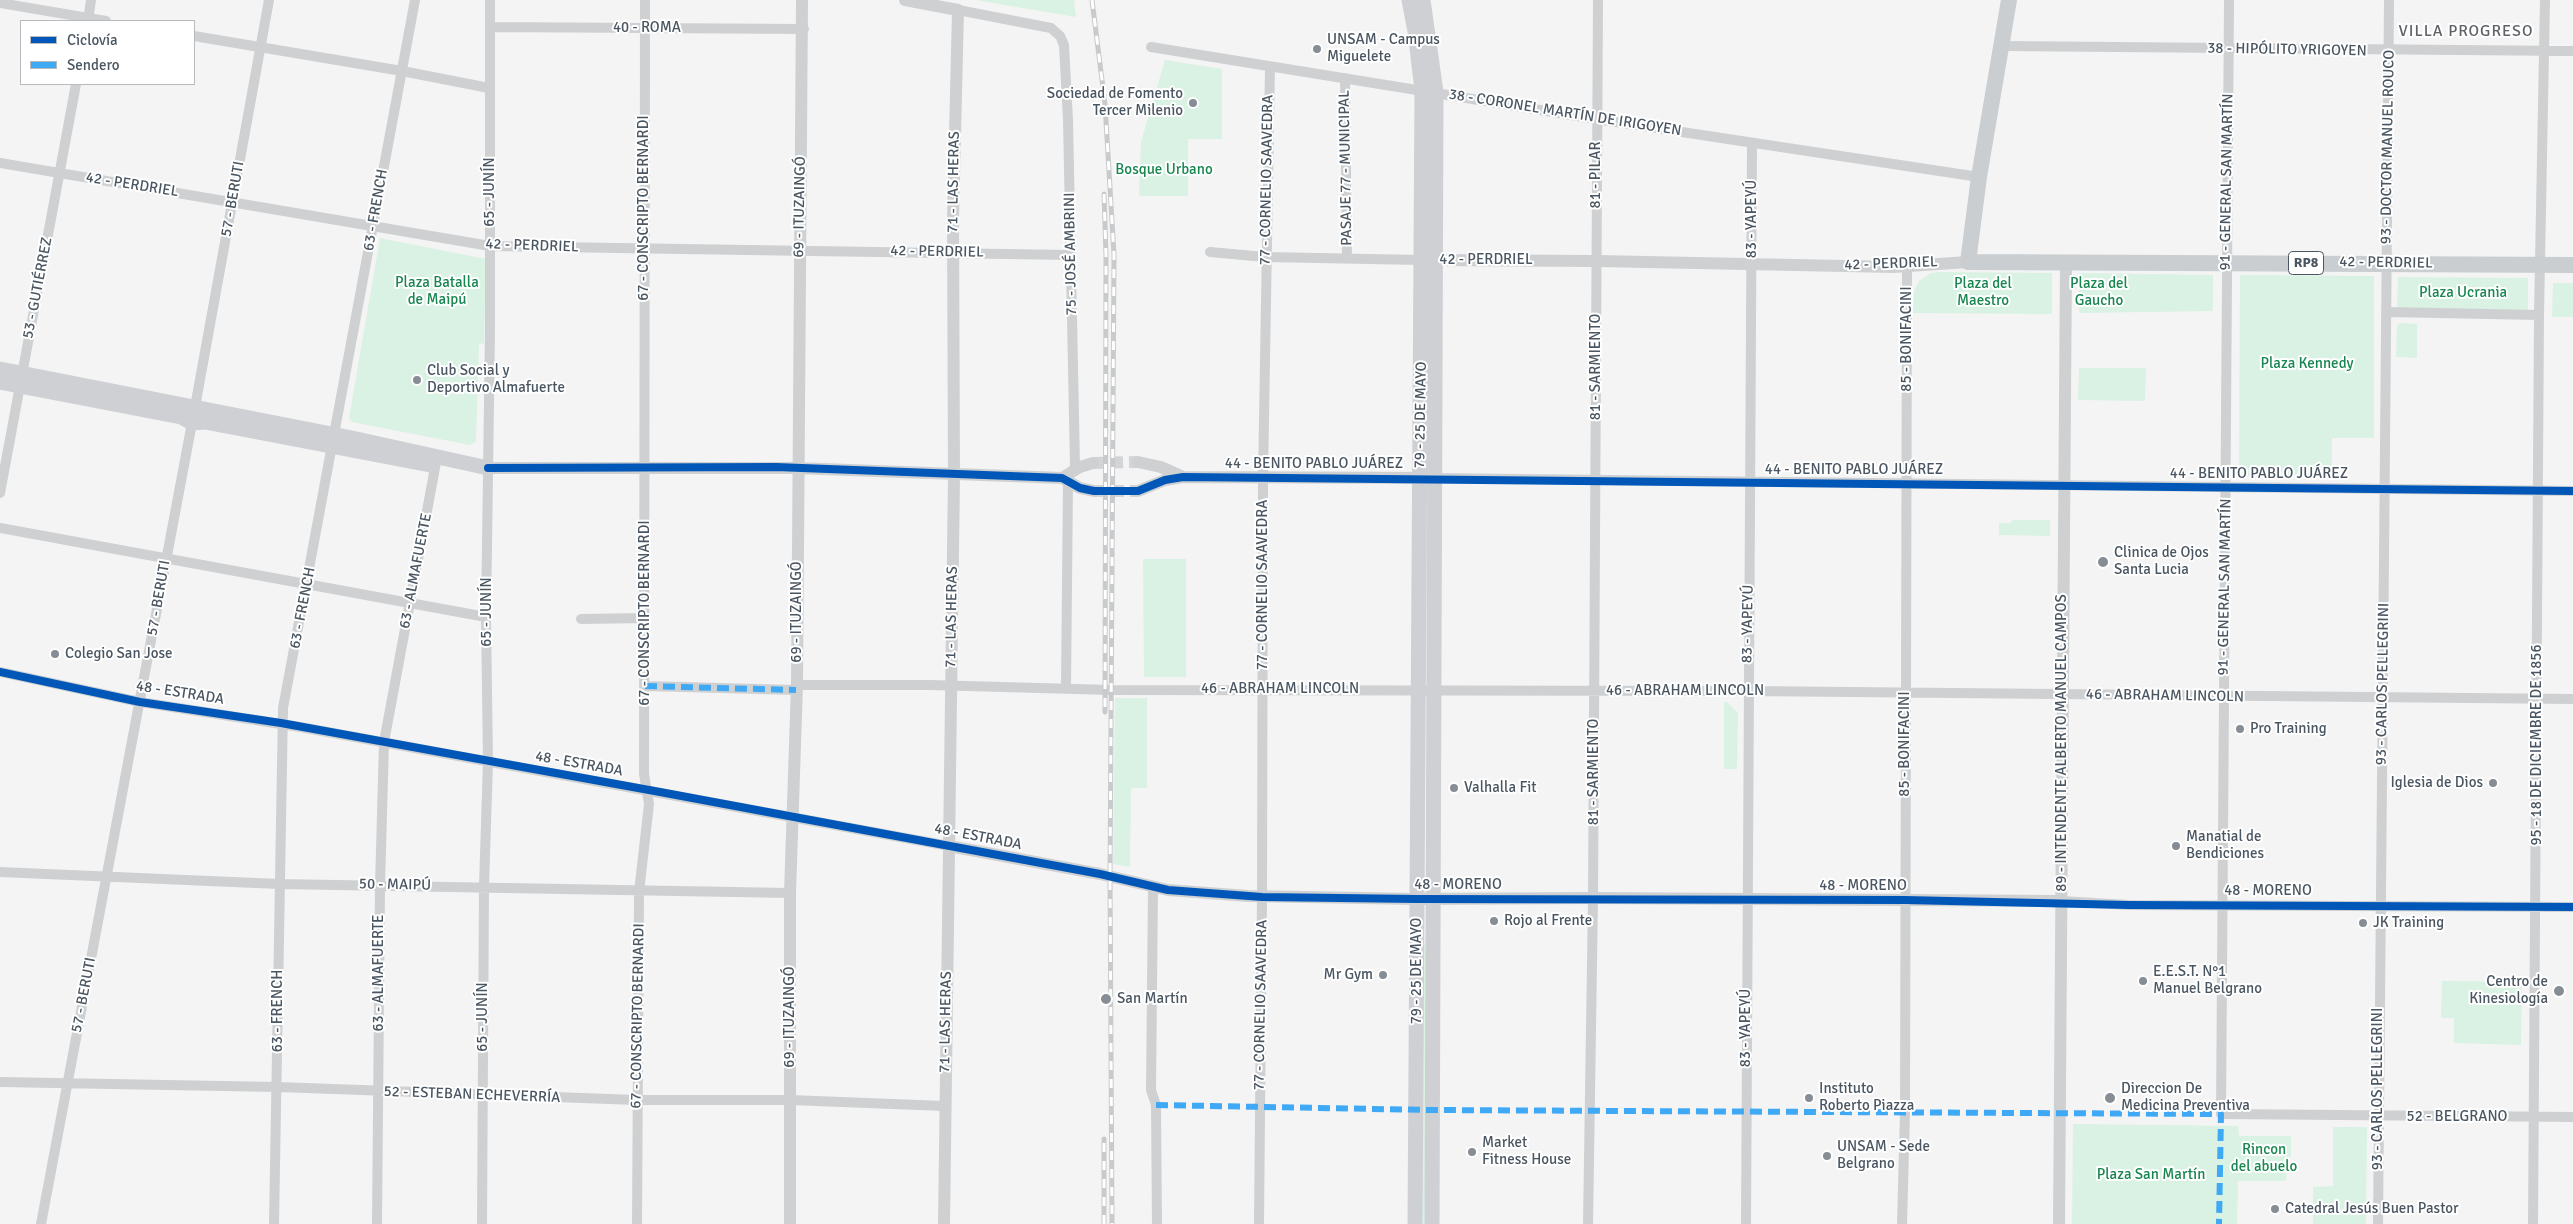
<!DOCTYPE html>
<html>
<head>
<meta charset="utf-8">
<style>
  body { margin:0 }
  #map { position:relative; width:2573px; height:1224px; overflow:hidden; background:#f4f4f4; font-family:Signika,sans-serif }
  canvas { display:block }
  .legend { position:absolute; left:20px; top:20px; width:175px; height:65px; box-sizing:border-box; background:#fff; border:1px solid #b7bbc0; margin:0; padding:6px 9px; list-style:none; font-size:15px; color:#4a5661 }
  .legend li { display:flex; align-items:center; gap:10px; height:25px }
  .legend b { width:25px; border:1px solid #b7bbc0 }
</style>
</head>
<body>
<div id="map">
<canvas width="2573" height="1224"></canvas>
<ul class="legend">
<li><b style="height:6px;background:#0057b8"></b>Ciclovía</li>
<li><b style="height:6px;background:#3fa9f5"></b>Sendero</li>
</ul>
</div>
<script>
const ctx = document.querySelector('canvas').getContext('2d');
ctx.lineJoin = 'round';
function paint(path, color) {
  ctx.fillStyle = color;
  ctx.fill(path, 'evenodd');
}
function poly(rows) {
  const path = new Path2D();
  for (const r of rows) {
    path.moveTo(r[0], r[1]);
    for (let i = 2; i < r.length; i += 2) path.lineTo(r[i], r[i + 1]);
  }
  return path;
}
function stroke(path, color, width, dash) {
  ctx.strokeStyle = color;
  ctx.lineWidth = width;
  ctx.lineCap = dash ? 'butt' : 'round';
  ctx.setLineDash(dash || []);
  ctx.stroke(path);
}
function write(font, color, halo, rows, align = 'center') {
  ctx.font = font + ' Signika,sans-serif';
  ctx.lineWidth = 4;
  ctx.setLineDash([]);
  ctx.textBaseline = 'middle';
  ctx.strokeStyle = halo;
  ctx.fillStyle = color;
  for (const [text, x, y, turn = 0] of rows) {
    ctx.save();
    ctx.translate(x, y);
    ctx.rotate((+turn || 0) * Math.PI / 180);
    ctx.textAlign = isNaN(turn) ? turn : align;
    if (halo) ctx.strokeText(text, 0, 0);
    ctx.fillText(text, 0, 0);
    ctx.restore();
  }
}
const green = poly([
  [977,0,1074,0,1076,17,1004,5],
  [1165,60,1222,69,1222,139,1188,139,1188,196,1139,196,1141,142],
  [380,238,486,259,484,344,479,343,476,441,470,445,352,422,349,418],
  [1941,272,2052,273,2052,314,1913,313,1914,292,1919,281,1931,273],
  [2079,273,2213,275,2213,311,2079,313],
  [2240,275,2374,276,2374,438,2332,438,2332,476,2243,476,2239,472],
  [2398,277,2528,278,2528,310,2397,308],
  [2553,283,2573,283,2573,317,2552,317],
  [2400,323,2417,324,2417,358,2396,357,2397,326],
  [2079,368,2146,368,2145,401,2078,400],
  [2012,520,2050,520,2050,536,1999,535,1999,523,2011,523],
  [1143,559,1186,559,1186,677,1144,677],
  [1115,698,1147,698,1147,788,1131,788,1130,867,1113,864],
  [1724,702,1727,702,1738,713,1737,769,1724,769],
  [1423,938,1427,951,1426,1224,1421,1224],
  [2442,981,2522,982,2521,1045,2454,1043,2454,1018,2441,1018],
  [2073,1124,2238,1126,2239,1136,2291,1136,2291,1154,2287,1167,2286,1181,2238,1181,2237,1224,2072,1224],
  [2333,1127,2367,1127,2366,1224,2313,1224,2313,1187,2333,1186]
]);
const tertiaryTunnel = poly([
  [1093,463,1138,462],
  [1094,491,1138,491]
]);
const minor = poly([
  [2229,0,2221,1114,2573,1117],
  [0,3,106,21],
  [958,10,1051,28,1060,36,1064,45,1068,120,1075,466,1073,471],
  [88,21,91,0],
  [490,27,804,29],
  [194,36,402,71,489,88],
  [2001,46,2573,51],
  [1151,47,1596,119,1979,177],
  [1345,78,1347,258],
  [0,163,490,246,1070,255],
  [1210,252,1265,257,1421,260],
  [2387,312,2539,315],
  [1434,478,2573,491],
  [0,493,76,84],
  [0,528,486,617],
  [581,619,646,618],
  [0,672,140,702,300,727,949,846],
  [797,685,929,685,1112,690,1747,691,2573,699],
  [645,686,796,690],
  [1066,688,1068,482],
  [0,872,279,884,790,893],
  [1153,888,1151,1090,1156,1105,1157,1224],
  [2061,901,2128,905,2573,907],
  [0,1082,278,1087,637,1100,790,1100,944,1106],
  [41,1224,195,407,269,0],
  [274,1224,283,708,415,0],
  [377,1224,380,886,384,742,437,457],
  [482,1224,484,886,488,762,486,617,490,329,490,0],
  [637,1224,639,892,649,804,644,774,645,0],
  [1259,1224,1262,897,1263,478,1270,67],
  [1588,1224,1593,898,1598,0],
  [1746,1224,1752,143],
  [1902,1224,1905,1113,1907,265],
  [2378,1224,2389,0],
  [2533,1224,2539,315,2545,0]
]);
const tertiary = poly([
  [905,0,958,10,953,219,954,476,944,1224],
  [1426,260,1597,261,1894,267,1968,262],
  [1138,462,1161,467,1183,477],
  [488,468,797,468,1062,478,1080,488,1094,491],
  [1062,478,1080,467,1093,463],
  [1138,491,1165,480,1183,477,1427,478],
  [949,846,1100,874,1168,890,1248,896,1417,899,1593,898,2061,901],
  [790,1224,790,893,797,685,802,0],
  [2059,1224,2066,262]
]);
const secondary = poly([
  [1409,0,1415,31,1422,90,1415,1224],
  [1423,0,1436,92,1432,1224],
  [0,369,352,438,488,468],
  [0,382,181,417,192,423,205,422,430,465]
]);
const primary = poly([
  [2009,0,1979,177,1968,262,2573,265]
]);
const rail = poly([
  [1092,0,1105,104,1114,255,1110,877,1112,1224],
  [1104,194,1106,255,1105,712],
  [1104,1224,1104,1139]
]);
const quiet = poly([
  [645,686,796,690],
  [1156,1105,1432,1110,2221,1114,2219,1224]
]);
const cycleway = poly([
  [488,468,776,467,1062,478,1080,488,1094,491,1138,491,1165,480,1183,477,2573,491],
  [0,672,140,702,281,723,660,792,1100,874,1168,890,1262,897,1417,899,1905,900,2128,905,2573,907]
]);
const markers = [
  [1317,49,5,"#868d94"],
  [1193,103,5,"#868d94"],
  [417,380,5,"#868d94"],
  [2103,562,6,"#868d94"],
  [55,654,5,"#868d94"],
  [2240,729,5,"#868d94"],
  [2493,783,5,"#868d94"],
  [1454,788,5,"#868d94"],
  [2176,846,5,"#868d94"],
  [1494,921,5,"#868d94"],
  [2363,923,5,"#868d94"],
  [1383,975,5,"#868d94"],
  [2143,981,5,"#868d94"],
  [2559,991,6,"#868d94"],
  [1106,999,6,"#868d94"],
  [1809,1098,5,"#868d94"],
  [2110,1098,6,"#868d94"],
  [1472,1152,5,"#868d94"],
  [1827,1156,5,"#868d94"],
  [2275,1209,5,"#868d94"]
];
const shields = [
  [2306,263,35]
];
const shieldNames = [
  ["RP8",2306,263]
];
const streetNames = [
  ["40 - ROMA",647,28],
  ["38 - HIPÓLITO YRIGOYEN",2287,50,1],
  ["38 - CORONEL MARTÍN DE IRIGOYEN",1565,113,9],
  ["93 - DOCTOR MANUEL ROUCO",2388,147,-89],
  ["PASAJE 77 - MUNICIPAL",1346,168,-91],
  ["81 - PILAR",1596,175,-90],
  ["77 - CORNELIO SAAVEDRA",1267,180,-89],
  ["71 - LAS HERAS",954,182,-89],
  ["91 - GENERAL SAN MARTÍN",2227,182,-89],
  ["42 - PERDRIEL",132,185,9],
  ["65 - JUNÍN",490,192,-90],
  ["57 - BERUTI",233,199,-80],
  ["69 - ITUZAINGÓ",800,207,-89],
  ["67 - CONSCRIPTO BERNARDI",644,208,-90],
  ["63 - FRENCH",376,210,-80],
  ["83 - YAPEYÚ",1752,219,-90],
  ["42 - PERDRIEL",532,246,2],
  ["42 - PERDRIEL",937,252,1],
  ["75 - JOSÉ AMBRINI",1071,254,-91],
  ["42 - PERDRIEL",1486,260],
  ["42 - PERDRIEL",2386,263,1],
  ["42 - PERDRIEL",1891,264,-2],
  ["53 - GUTIÉRREZ",38,288,-79],
  ["85 - BONIFACINI",1907,339,-90],
  ["81 - SARMIENTO",1596,367,-90],
  ["79 - 25 DE MAYO",1421,415,-89],
  ["44 - BENITO PABLO JUÁREZ",1314,464],
  ["44 - BENITO PABLO JUÁREZ",1854,470],
  ["44 - BENITO PABLO JUÁREZ",2259,474],
  ["63 - ALMAFUERTE",416,571,-79],
  ["77 - CORNELIO SAAVEDRA",1263,585,-90],
  ["91 - GENERAL SAN MARTÍN",2225,587,-89],
  ["57 - BERUTI",159,598,-80],
  ["63 - FRENCH",303,608,-79],
  ["65 - JUNÍN",487,612,-90],
  ["69 - ITUZAINGÓ",797,612,-90],
  ["67 - CONSCRIPTO BERNARDI",645,613,-90],
  ["71 - LAS HERAS",952,617,-89],
  ["83 - YAPEYÚ",1748,624,-89],
  ["93 - CARLOS PELLEGRINI",2383,684,-89],
  ["46 - ABRAHAM LINCOLN",1280,689],
  ["46 - ABRAHAM LINCOLN",1685,691],
  ["48 - ESTRADA",180,693,9],
  ["46 - ABRAHAM LINCOLN",2165,696,1],
  ["89 - INTENDENTE ALBERTO MANUEL CAMPOS",2062,743,-90],
  ["85 - BONIFACINI",1905,744,-90],
  ["95 - 18 DE DICIEMBRE DE 1856",2537,745,-90],
  ["48 - ESTRADA",579,764,10],
  ["81 - SARMIENTO",1594,772,-90],
  ["48 - ESTRADA",978,837,11],
  ["50 - MAIPÚ",395,885,1],
  ["48 - MORENO",1458,885],
  ["48 - MORENO",1863,886],
  ["48 - MORENO",2268,891],
  ["79 - 25 DE MAYO",1417,971,-90],
  ["63 - ALMAFUERTE",379,973,-90],
  ["57 - BERUTI",84,995,-79],
  ["77 - CORNELIO SAAVEDRA",1261,1005,-89],
  ["63 - FRENCH",278,1011,-90],
  ["67 - CONSCRIPTO BERNARDI",638,1016,-89],
  ["65 - JUNÍN",483,1017,-90],
  ["69 - ITUZAINGÓ",790,1017,-90],
  ["71 - LAS HERAS",946,1022,-89],
  ["83 - YAPEYÚ",1746,1028,-90],
  ["93 - CARLOS PELLEGRINI",2378,1089,-90],
  ["52 - ESTEBAN ECHEVERRÍA",472,1095,2],
  ["52 - BELGRANO",2457,1117]
];
const poiNames = [
  ["UNSAM - Campus",1327,40],
  ["Miguelete",1327,57],
  ["Sociedad de Fomento",1183,94,"right"],
  ["Tercer Milenio",1183,111,"right"],
  ["Club Social y",427,371],
  ["Deportivo Almafuerte",427,388],
  ["Clinica de Ojos",2114,553],
  ["Santa Lucia",2114,570],
  ["Colegio San Jose",65,654],
  ["Pro Training",2250,729],
  ["Iglesia de Dios",2483,783,"right"],
  ["Valhalla Fit",1464,788],
  ["Manatial de",2186,837],
  ["Bendiciones",2186,854],
  ["Rojo al Frente",1504,921],
  ["JK Training",2373,923],
  ["E.E.S.T. N°1",2153,972],
  ["Manuel Belgrano",2153,989],
  ["Mr Gym",1373,975,"right"],
  ["Centro de",2548,982,"right"],
  ["Kinesiología",2548,999,"right"],
  ["San Martín",1117,999],
  ["Instituto",1819,1089],
  ["Roberto Piazza",1819,1106],
  ["Direccion De",2121,1089],
  ["Medicina Preventiva",2121,1106],
  ["Market",1482,1143],
  ["Fitness House",1482,1160],
  ["UNSAM - Sede",1837,1147],
  ["Belgrano",1837,1164],
  ["Catedral Jesús Buen Pastor",2285,1209]
];
const parkNames = [
  ["Bosque Urbano",1164,170],
  ["Plaza Batalla",437,283],
  ["de Maipú",437,300],
  ["Plaza del",1983,284],
  ["Maestro",1983,301],
  ["Plaza del",2099,284],
  ["Gaucho",2099,301],
  ["Plaza Ucrania",2463,293],
  ["Plaza Kennedy",2307,364],
  ["Rincon",2264,1150],
  ["del abuelo",2264,1167],
  ["Plaza San Martín",2151,1175]
];
const neighbourhoodNames = [
  ["VILLA PROGRESO",2466,32]
];
paint(green, '#d9f2e3');
stroke(tertiaryTunnel, '#d2d4d7', 12, [12, 6]);
stroke(minor, '#ced0d2', 10);
stroke(tertiary, '#ced0d2', 12);
stroke(secondary, '#ced0d4', 15);
stroke(primary, '#caced1', 16);
stroke(rail, '#c9cacc', 5);
stroke(rail, '#fff', 3, [9]);
stroke(quiet, '#3fa9f5', 6, [12, 6]);
stroke(cycleway, '#0057b8', 8);
for (const [x, y, r, color] of markers) {
  const dot = new Path2D();
  dot.arc(x, y, r, 0, 2 * Math.PI);
  ctx.fillStyle = color;
  ctx.fill(dot);
  stroke(dot, '#fff', 2);
}
for (const [x, y, w] of shields) {
  const box = new Path2D();
  box.roundRect(x - w / 2, y - 11.5, w, 23, 4);
  ctx.fillStyle = '#fff';
  ctx.fill(box);
  stroke(box, '#4a5661', 1);
}
write('bold 14px', '#4a5661', null, shieldNames);
write('15px', '#4a5661', '#fff', streetNames);
write('15px', '#4a5661', '#fff', poiNames, 'left');
write('15px', '#17864f', '#fff', parkNames);
ctx.letterSpacing = '1px';
write('16px', '#5f6368', '#fff', neighbourhoodNames);
ctx.letterSpacing = '0px';
</script>
</body>
</html>
